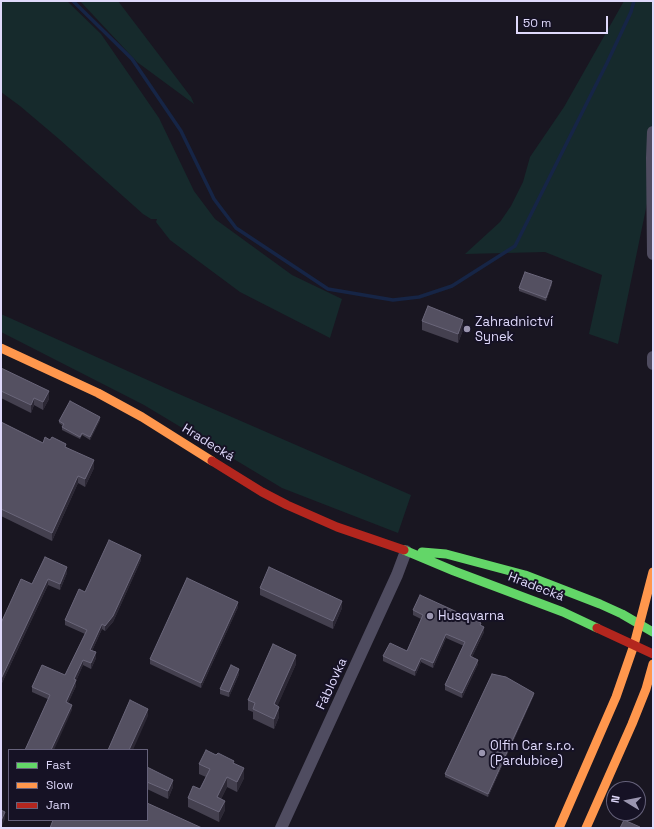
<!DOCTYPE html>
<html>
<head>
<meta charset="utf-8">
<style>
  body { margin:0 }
  #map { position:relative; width:654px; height:829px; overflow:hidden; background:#191621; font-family:"Space Grotesk",sans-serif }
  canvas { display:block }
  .frame { position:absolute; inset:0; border:2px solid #dfd9fb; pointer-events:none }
  .legend { position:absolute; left:8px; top:749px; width:140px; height:72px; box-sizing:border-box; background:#161225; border:1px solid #66627b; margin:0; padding:5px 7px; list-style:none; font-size:12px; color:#dfd9fb }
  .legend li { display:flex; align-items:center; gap:8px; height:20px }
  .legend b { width:20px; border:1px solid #66627b }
  .north { position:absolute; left:606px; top:781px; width:40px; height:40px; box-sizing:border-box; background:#161225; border:1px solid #66627b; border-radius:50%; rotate:280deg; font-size:11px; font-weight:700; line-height:16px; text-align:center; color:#dfd9fb }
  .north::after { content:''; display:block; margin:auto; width:14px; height:18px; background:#9a95af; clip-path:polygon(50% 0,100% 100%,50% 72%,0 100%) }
  .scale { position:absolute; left:516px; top:16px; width:92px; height:18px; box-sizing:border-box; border:2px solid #dfd9fb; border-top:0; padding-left:5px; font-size:12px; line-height:14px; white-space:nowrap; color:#dfd9fb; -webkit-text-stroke:3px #161225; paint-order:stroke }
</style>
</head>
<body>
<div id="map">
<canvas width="654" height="829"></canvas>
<div class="frame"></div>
<ul class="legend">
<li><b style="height:5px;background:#63d668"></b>Fast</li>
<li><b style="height:5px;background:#ff974d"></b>Slow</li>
<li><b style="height:5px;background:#b3261e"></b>Jam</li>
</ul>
<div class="north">N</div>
<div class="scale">50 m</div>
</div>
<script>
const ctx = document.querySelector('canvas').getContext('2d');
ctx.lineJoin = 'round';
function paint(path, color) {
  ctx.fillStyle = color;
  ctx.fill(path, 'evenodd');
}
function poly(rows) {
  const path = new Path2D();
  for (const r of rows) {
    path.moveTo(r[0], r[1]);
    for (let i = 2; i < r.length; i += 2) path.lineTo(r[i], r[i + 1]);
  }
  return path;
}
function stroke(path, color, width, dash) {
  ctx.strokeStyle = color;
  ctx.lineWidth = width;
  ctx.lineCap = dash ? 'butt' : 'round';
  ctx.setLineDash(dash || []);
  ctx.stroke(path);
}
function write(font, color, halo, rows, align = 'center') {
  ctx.font = font + ' "Space Grotesk",sans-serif';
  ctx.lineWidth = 4;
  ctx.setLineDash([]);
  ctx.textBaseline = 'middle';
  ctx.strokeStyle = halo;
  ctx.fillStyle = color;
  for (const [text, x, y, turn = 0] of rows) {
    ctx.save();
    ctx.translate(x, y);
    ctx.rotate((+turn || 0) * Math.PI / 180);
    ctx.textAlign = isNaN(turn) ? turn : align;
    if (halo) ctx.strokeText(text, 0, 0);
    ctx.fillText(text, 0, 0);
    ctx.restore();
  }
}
const green = poly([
  [1,1,67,1,101,34,159,118,194,191,215,219,292,275,342,299,330,338,240,292,170,240,156,222,157,219,151,219,143,214,59,139,20,106,1,92],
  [80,1,118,1,191,97,194,104,137,62],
  [624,1,653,1,653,169,650,189,618,344,589,334,602,275,545,252,465,254,500,222,511,206,523,182,530,157,564,107],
  [1,314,172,391,411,495,398,533,282,488,144,405,1,332]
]);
const stream = poly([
  [73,1,132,59,181,131,214,199,236,228,328,289,393,300,419,297,452,286,515,246,607,63,631,12,634,1]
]);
const street = poly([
  [653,132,652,158,653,254],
  [653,364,653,357],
  [281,828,397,575,406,551]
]);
const fast = poly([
  [404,550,454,571,563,612,597,628],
  [422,552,446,554,525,575,600,604,622,614,653,632]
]);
const slow = poly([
  [1,348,98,393,142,417,212,461],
  [559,828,616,697,634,645,653,572],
  [586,828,632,724,646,689,653,664]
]);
const jam = poly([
  [212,461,262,492,287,505,337,527,404,550],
  [597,628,653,654]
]);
const wall = poly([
  [552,284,546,301,519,291,519,288],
  [422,321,463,330,458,343,422,330],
  [1,368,49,399,43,410,34,405,31,413,1,398],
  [100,420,90,440,82,435,80,439,62,430,62,427,63,426,59,423,59,421],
  [1,422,43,443,66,447,94,468,85,487,78,483,52,541,1,516],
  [141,560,113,622,105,631,102,629,92,651,96,658,91,669,83,665,76,681,76,686,68,703,72,710,32,692,32,687,65,675,85,634,65,625,65,620,85,592],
  [67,573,60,590,48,585,1,685,1,623,32,584],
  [260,588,342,608,333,629,260,595],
  [238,607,201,688,150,664,150,659],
  [413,610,481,626,484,632,472,657,478,664,462,698,445,690,445,685,464,646,446,638,433,668,421,662,415,676,383,661,383,656,407,651,421,619,413,615],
  [296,664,277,706,279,717,274,729,253,719,253,712,248,710,248,700],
  [239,674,229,697,220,694,220,689],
  [534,695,488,797,445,777,445,774],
  [234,763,244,778,237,792,227,787,221,799,225,810,219,822,188,807,188,798,200,789,206,777,199,774,199,764],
  [147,767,173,787,168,799,147,789]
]);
const shadedWall = poly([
  [552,281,552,284,546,301,546,298],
  [463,320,463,330,458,343,458,334],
  [49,391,49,399,43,410,43,402],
  [34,398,34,405,31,413,31,405],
  [100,417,100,420,90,440,90,437],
  [94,460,94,468,85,487,85,479],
  [78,476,78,483,52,541,52,533],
  [141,555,141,560,113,622,105,631,105,626],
  [67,567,67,573,60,590,60,584],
  [48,579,48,585,1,685,1,679],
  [342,601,342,608,333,629,333,621],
  [238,602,238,607,201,688,201,683],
  [102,624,102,629,90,655,90,650],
  [484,627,484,632,470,661,470,656],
  [446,634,446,638,433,668,433,663],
  [96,652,96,658,91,669,91,663],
  [296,655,296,664,274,714,274,704],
  [421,658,421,662,415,676,415,671],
  [83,660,83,665,76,681,76,686,66,708,66,702,74,679],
  [478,660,478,664,462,698,462,693],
  [239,669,239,674,229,697,229,692],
  [534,693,534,695,488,797,488,794],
  [72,705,72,710,54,750,51,750],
  [279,707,279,717,274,729,274,719],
  [148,709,148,716,133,750,129,750],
  [244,768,244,778,237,792,237,782],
  [227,777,227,787,217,807,217,797],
  [173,780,173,787,168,799,168,791],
  [225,801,225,810,219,822,219,812],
  [5,812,5,819,1,828,1,821]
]);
const building = poly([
  [525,272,552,281,546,298,519,288,525,272],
  [428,306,463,320,458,334,422,321,428,306],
  [1,368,49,391,43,402,34,398,31,405,1,391,1,368],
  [70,401,100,417,90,437,82,433,80,437,62,427,64,424,59,421,70,401],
  [1,422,43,443,45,437,50,440,52,437,66,444,65,447,94,460,85,479,78,476,52,533,1,509,1,422],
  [109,540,141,555,113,616,105,626,102,624,90,650,96,652,91,663,83,660,74,679,76,680,66,702,72,705,51,750,25,750,50,695,32,687,42,665,65,675,87,630,65,620,79,589,85,592,109,540],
  [45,557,67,567,60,584,48,579,1,679,1,623,21,579,32,584,45,557],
  [269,567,342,601,333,621,260,588,269,567],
  [187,578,238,602,201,683,150,659,187,578],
  [420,595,481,623,480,625,484,627,470,656,478,660,462,693,445,685,465,642,446,634,433,663,421,658,415,671,383,656,390,643,407,651,423,615,413,610,420,595],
  [273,644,296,655,274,704,279,707,274,719,253,709,255,703,248,700,273,644],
  [231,665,239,669,229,692,220,689,231,665],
  [492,674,506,677,534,693,488,794,445,774,492,674],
  [130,700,148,709,129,750,108,750,130,700],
  [206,750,216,755,218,753,234,761,233,763,244,768,237,782,227,777,217,797,225,801,219,812,188,798,193,786,200,789,210,769,199,764,206,750],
  [147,767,173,780,168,791,147,782,147,767],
  [147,803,202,828,50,828,53,820,147,820,147,803],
  [1,810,5,812,1,821,1,810],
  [624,820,640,827,640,828,620,828,624,820]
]);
const markers = [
  [467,329,4,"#9a95af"],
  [430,616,4,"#9a95af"],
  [482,753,4,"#9a95af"]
];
const poiNames = [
  ["Zahradnictví",475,322],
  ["Synek",475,337],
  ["Husqvarna",438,616],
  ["Olfin Car s.r.o.",490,746],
  ["(Pardubice)",490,761]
];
const streetNames = [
  ["Hradecká",208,443,32],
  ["Hradecká",536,587,21],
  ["Fáblovka",332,684,-65]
];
paint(green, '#162a2c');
stroke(stream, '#162546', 3.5);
stroke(street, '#4f4c60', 12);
stroke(fast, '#63d668', 9);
stroke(slow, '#ff974d', 9);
stroke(jam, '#b3261e', 9);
paint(wall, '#44404f');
paint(shadedWall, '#2c2835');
paint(building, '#545061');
stroke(building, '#6a667a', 1);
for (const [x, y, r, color] of markers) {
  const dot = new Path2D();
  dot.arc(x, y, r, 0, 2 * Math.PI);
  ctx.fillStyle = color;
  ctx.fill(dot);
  stroke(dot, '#161225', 1.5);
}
write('13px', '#dfd9fb', '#161225', poiNames, 'left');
write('13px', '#dfd9fb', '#161225', streetNames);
</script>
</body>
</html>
